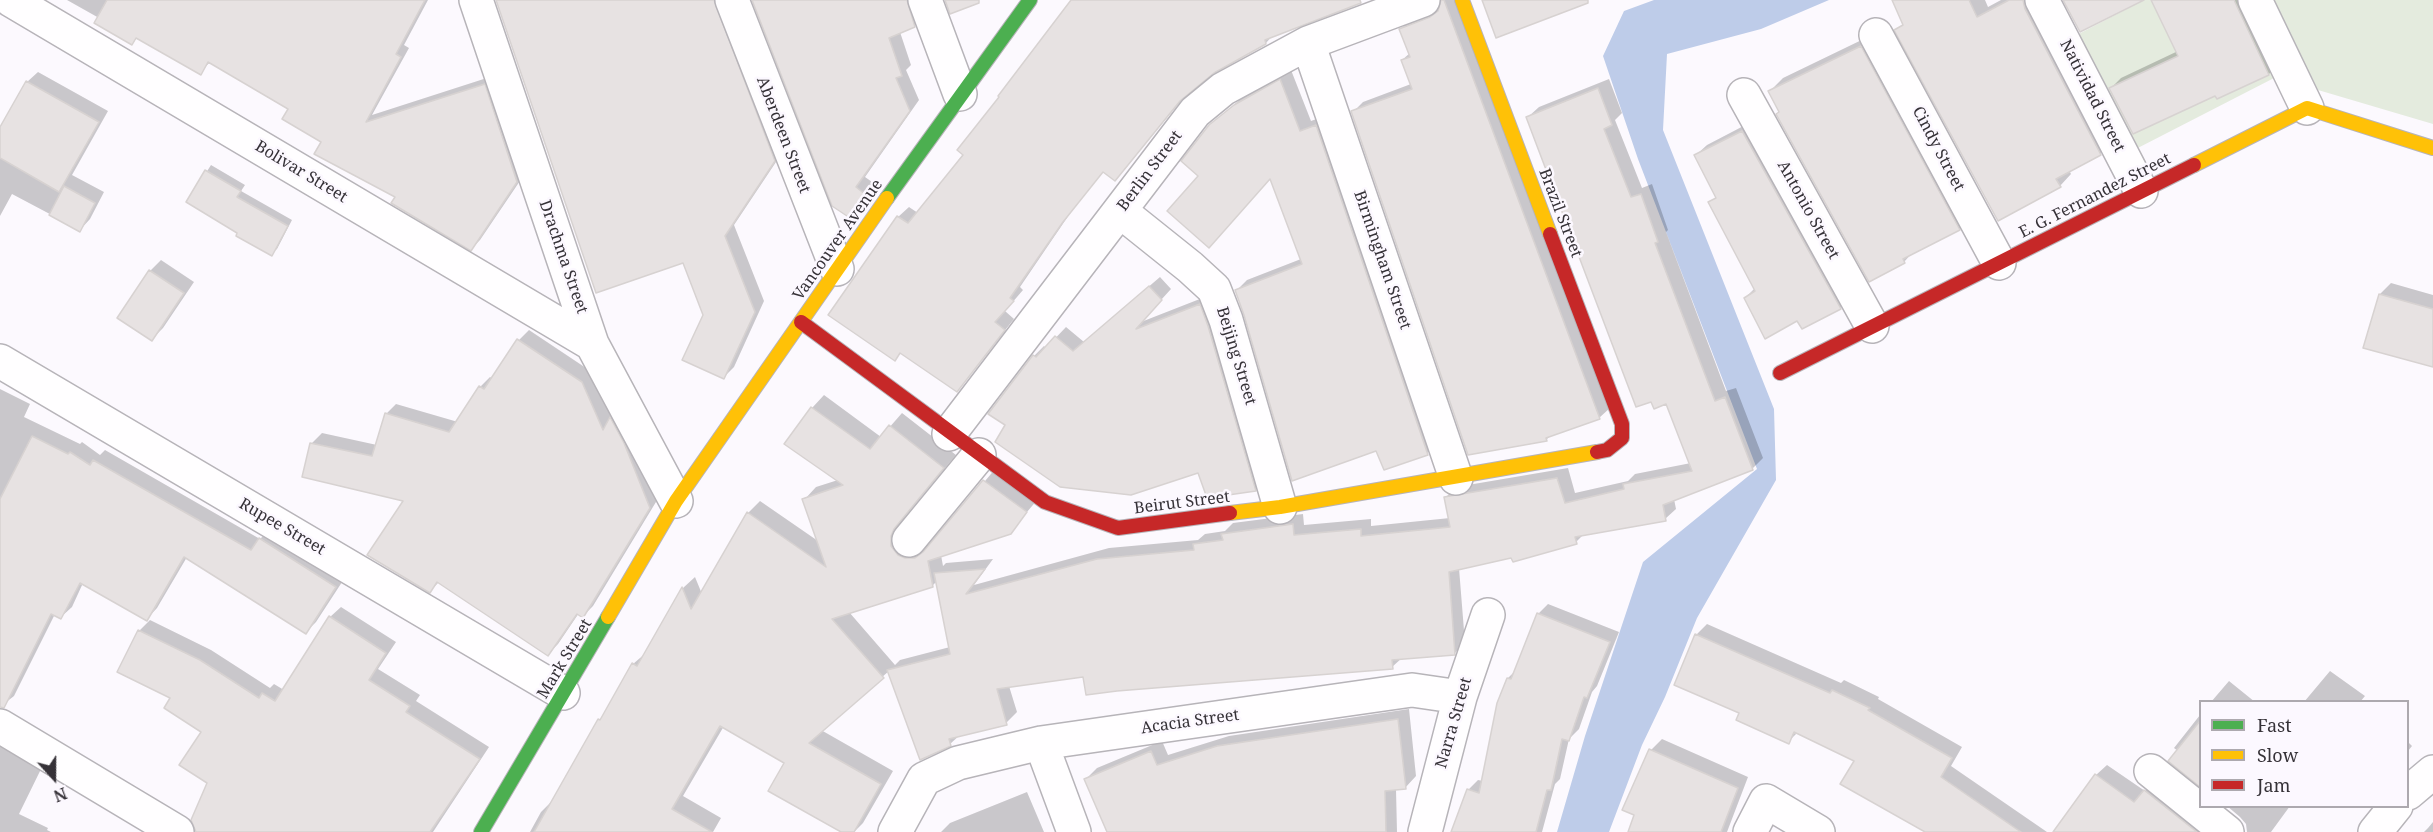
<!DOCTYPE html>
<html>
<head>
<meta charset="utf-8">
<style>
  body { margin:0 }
  #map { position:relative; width:2433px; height:832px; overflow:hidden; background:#fcf9fe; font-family:"Noto Serif",serif }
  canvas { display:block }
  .legend { position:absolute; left:2199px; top:700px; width:210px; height:108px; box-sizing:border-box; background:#fcf8ff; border:2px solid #ada9af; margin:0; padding:8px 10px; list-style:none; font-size:18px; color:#363238 }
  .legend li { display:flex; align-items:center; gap:12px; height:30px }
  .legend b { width:30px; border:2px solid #ada9af }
  .north { position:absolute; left:24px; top:748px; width:60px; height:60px; -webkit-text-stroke:4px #fcf8ff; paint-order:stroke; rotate:159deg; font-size:16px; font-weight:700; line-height:24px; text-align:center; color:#363238 }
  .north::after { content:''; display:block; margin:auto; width:21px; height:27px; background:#363238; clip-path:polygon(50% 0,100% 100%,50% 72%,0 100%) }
</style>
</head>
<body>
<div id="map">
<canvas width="2433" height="832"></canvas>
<ul class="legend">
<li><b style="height:8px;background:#4caf50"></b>Fast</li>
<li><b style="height:8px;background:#ffc107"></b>Slow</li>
<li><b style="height:8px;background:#c62828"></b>Jam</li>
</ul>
<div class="north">N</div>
</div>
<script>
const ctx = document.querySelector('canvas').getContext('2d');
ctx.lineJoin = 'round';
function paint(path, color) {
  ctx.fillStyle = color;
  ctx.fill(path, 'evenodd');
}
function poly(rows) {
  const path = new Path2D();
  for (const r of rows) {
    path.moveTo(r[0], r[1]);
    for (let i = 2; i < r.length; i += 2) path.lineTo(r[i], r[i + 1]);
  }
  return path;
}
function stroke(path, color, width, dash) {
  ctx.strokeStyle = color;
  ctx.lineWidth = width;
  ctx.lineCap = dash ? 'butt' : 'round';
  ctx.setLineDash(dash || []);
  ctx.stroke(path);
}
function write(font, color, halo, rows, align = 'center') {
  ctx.font = font + ' "Noto Serif",serif';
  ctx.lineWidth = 5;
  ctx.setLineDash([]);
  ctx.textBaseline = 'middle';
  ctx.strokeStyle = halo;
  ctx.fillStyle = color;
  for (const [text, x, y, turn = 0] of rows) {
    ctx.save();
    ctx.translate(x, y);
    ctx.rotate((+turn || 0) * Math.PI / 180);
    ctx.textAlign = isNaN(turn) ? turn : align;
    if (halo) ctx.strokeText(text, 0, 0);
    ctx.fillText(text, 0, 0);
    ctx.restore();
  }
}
const green = poly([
  [2144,0,2237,0,2276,77,2130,152,2071,38],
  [2272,0,2433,0,2433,124,2318,90]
]);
const water = poly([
  [1654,0,1829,0,1761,29,1667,54,1663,130,1774,409,1776,480,1697,618,1665,697,1642,745,1609,832,1557,832,1585,736,1643,562,1757,469,1638,159,1603,56,1624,11]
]);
const shadow = poly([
  [67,0,428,0,404,45,409,48,372,115,493,76,526,172,480,240,471,249,323,141,290,109,210,62,200,73,138,37,132,43,99,18],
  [497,0,724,0,784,150,734,225,764,301,734,367,724,377,704,315,684,261],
  [790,0,918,0,924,16,914,26,900,32,911,65,906,70,919,100,865,177,875,184,849,216],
  [1081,0,1350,0,1274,34,1266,43,1213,71,1188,92,1125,169,1104,170,1073,209,1020,287,1023,290,1005,311,1014,319,957,390,902,352,894,359,898,217,909,207,918,213],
  [1443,0,1456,0,1610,408,1599,418,1551,435,1546,440,1353,112,1363,102,1411,84,1402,60,1410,53,1401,29,1411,19,1441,8],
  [1893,0,1985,0,1988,7,2001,0,2038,0,2111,142,2100,154,2069,170,2071,174,2060,186,1896,30,1904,23],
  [2153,0,2249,0,2279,63,2269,74,2218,97,2216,94,2111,88,2121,78,2178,51],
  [1874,34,1972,216,1959,229,1914,251,1904,262,1780,112,1770,91,1783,78],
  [1291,70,1311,121,1327,115,1438,443,1427,453,1384,468,1377,449,1245,314,1236,291,1247,280,1301,259,1271,177,1200,176,1210,126,1246,94],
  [38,72,108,111,72,175,104,192,90,219,80,230,12,194,0,216,0,130,27,82],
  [1609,79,1622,113,1615,120,1642,188,1652,184,1668,230,1666,232,1726,391,1736,388,1763,458,1752,469,1674,499,1676,509,1665,519,1584,534,1576,542,1459,568,1465,643,1454,654,1402,658,1392,667,1085,675,1009,686,1017,712,1006,723,960,735,950,744,889,671,821,730,893,771,863,823,854,832,844,832,786,762,724,726,683,796,721,818,713,832,530,832,541,812,554,799,633,664,647,652,683,588,695,577,702,594,748,513,760,501,818,541,804,500,816,487,838,480,812,408,824,395,881,437,902,413,956,455,906,514,902,523,918,547,932,544,996,468,1038,499,1010,532,941,555,943,566,946,563,993,559,974,585,1109,548,1198,540,1205,534,1225,531,1233,523,1303,514,1304,525,1371,519,1371,526,1450,518,1445,498,1456,487,1568,468,1575,493,1628,481,1635,474,1691,463,1667,402,1528,117,1539,107],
  [937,581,950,647,900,660,895,665,849,612,932,586],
  [1753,121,1851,297,1840,308,1798,319,1745,298,1755,288,1710,203,1717,196,1696,155,1707,145],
  [211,165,245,185,241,191,292,220,277,249,271,254,188,201],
  [161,260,194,282,163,328,152,339,150,271],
  [1160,277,1171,289,1141,322,1210,295,1265,480,1255,490,1199,471,1007,425,990,413,1034,356,1044,346,1046,348,1066,327,1084,342],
  [2391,283,2433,295,2433,366,2380,294],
  [529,330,592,372,611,417,620,408,659,497,593,606,583,616,579,613,558,644,548,654,439,582,430,591,406,500,304,476,312,443,322,433,377,445,386,414,396,404,458,422,480,387,490,377,493,379,519,340],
  [0,389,30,404,24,417,80,444,82,442,100,455,105,450,260,539,271,528,346,576,316,622,306,632,187,557,157,608,147,619,83,583,72,607,61,617,55,614,14,696,0,707],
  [1548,604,1619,632,1597,686,1592,692,1579,729,1569,739,1560,779,1555,784,1542,832,1453,832,1468,790,1478,780,1483,781,1508,678,1515,671,1538,614],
  [341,607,396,642,378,669,420,695,416,701,489,747,433,832,197,832,208,783,203,731,172,698,119,672,139,631,150,620,211,650,270,688,274,684,284,690,330,617],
  [1707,624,1841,683,1844,680,1879,697,1878,699,1962,747,1951,766,2047,832,1928,832,1856,760,1798,732,1788,742,1741,712,1696,635],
  [2330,671,2365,696,2360,702,2304,702],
  [2229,681,2255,702,2211,702],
  [1409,709,1416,776,1405,788,1396,789,1397,832,1108,832,1086,779,1097,768,1162,741,1168,755,1229,736],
  [2200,715,2200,785,2170,760,2178,751,2174,748],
  [0,729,43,765,19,814,48,828,47,830,51,832,0,832],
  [1662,739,1748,777,1727,832,1630,832,1636,814,1651,750],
  [2408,742,2412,746,2408,751],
  [2107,765,2145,791,2156,780,2221,832,2055,832,2096,775],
  [1027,792,1044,832,941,832,950,823],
  [2227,806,2290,806,2271,832,2247,832,2246,824,2240,817],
  [2433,822,2433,832,2424,832,2428,828]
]);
const building = poly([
  [107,0,425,0,396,54,401,57,366,122,485,84,517,182,471,251,391,203,395,197,314,154,321,142,282,119,288,109,208,62,201,75,136,38,132,45,94,23,107,0],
  [496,0,714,0,775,161,725,236,755,312,724,379,682,360,703,315,683,263,596,293,496,0],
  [752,0,907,0,915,27,889,38,902,76,896,78,910,111,856,187,866,195,850,218,832,206,752,0],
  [945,0,979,0,979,3,950,14,945,0],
  [1071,0,1360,0,1361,3,1265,40,1266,44,1214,73,1180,101,1115,181,1103,172,1063,222,1010,298,1014,301,995,322,1005,330,957,392,900,353,895,361,828,315,897,216,908,223,963,155,957,150,999,97,998,96,1071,0],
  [1441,0,1444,0,1600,419,1546,438,1547,441,1468,455,1351,111,1412,89,1401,60,1410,57,1399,29,1430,17,1438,11,1441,0],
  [1482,0,1588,0,1588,3,1496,38,1482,0],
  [1892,0,1969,0,1977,17,2009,0,2023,0,2025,9,2101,155,2056,179,2061,187,1998,221,1894,30,1903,25,1892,0],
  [2063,0,2144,0,2080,32,2063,0],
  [2151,0,2234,0,2269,75,2217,99,2215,96,2133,134,2109,88,2178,56,2151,0],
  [1861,46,1960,230,1903,259,1905,263,1869,282,1776,114,1779,112,1768,91,1861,46],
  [1280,79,1300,131,1316,125,1428,455,1384,470,1376,451,1292,481,1244,315,1235,290,1302,264,1270,179,1209,248,1167,211,1198,176,1181,161,1209,125,1234,105,1280,79],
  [26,81,99,122,59,192,0,158,0,127,26,81],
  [1598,88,1612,125,1604,129,1631,197,1641,194,1658,242,1655,243,1715,401,1725,397,1753,470,1663,505,1666,521,1575,537,1577,544,1513,562,1511,558,1449,572,1455,655,1392,660,1393,669,1117,691,1086,695,1083,677,997,689,1007,725,949,739,951,746,920,760,887,670,950,654,934,573,985,569,966,594,1097,559,1194,550,1193,544,1223,540,1221,534,1293,524,1294,535,1361,529,1361,536,1450,527,1444,497,1557,478,1565,503,1624,489,1623,484,1692,471,1666,404,1654,409,1651,402,1636,407,1526,117,1598,88],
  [1742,131,1841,309,1802,329,1797,321,1765,339,1744,298,1755,291,1708,202,1716,198,1694,155,1742,131],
  [205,170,241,191,237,197,288,226,272,256,236,236,237,233,186,202,205,170],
  [64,186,95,203,80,232,49,215,64,186],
  [149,270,184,293,152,341,117,318,149,270],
  [1149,286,1162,300,1136,329,1200,304,1208,326,1256,491,1207,498,1198,473,1131,495,1060,487,995,442,1005,425,988,414,1033,355,1036,357,1055,336,1073,351,1149,286],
  [2379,294,2433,309,2433,367,2363,348,2379,294],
  [517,339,582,382,603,430,610,417,624,443,650,508,583,618,577,614,548,656,437,582,430,593,367,555,403,501,302,477,310,443,372,456,385,413,449,432,479,386,484,389,517,339],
  [811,407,870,449,889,425,944,468,894,529,891,536,891,546,898,555,905,558,915,558,923,552,983,480,1027,512,1011,534,928,561,933,587,832,619,884,678,809,743,881,784,854,832,841,832,768,791,784,763,720,726,672,809,712,832,534,832,598,719,600,720,632,663,637,666,682,587,691,609,747,512,826,567,802,499,843,485,784,444,811,407],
  [32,436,68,454,70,452,90,465,93,460,251,550,259,538,336,587,306,634,184,557,147,621,80,583,61,619,51,614,4,708,0,707,0,499,32,436],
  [1537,613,1610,642,1587,698,1584,697,1569,741,1562,739,1551,790,1547,790,1536,832,1451,832,1467,789,1479,793,1497,703,1507,678,1511,679,1537,613],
  [329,616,386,653,369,680,410,706,406,712,480,759,430,832,196,832,191,820,207,783,179,765,201,732,164,708,170,698,117,672,138,630,200,660,259,698,262,693,275,701,329,616],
  [1695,634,1830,693,1832,690,1870,708,1868,710,1952,758,1941,777,2021,832,1925,832,1840,784,1854,761,1794,732,1789,744,1736,720,1739,713,1674,685,1695,634],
  [1398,719,1406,789,1385,791,1386,832,1107,832,1084,779,1151,751,1157,765,1217,746,1398,719],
  [2200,721,2200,787,2168,761,2200,721],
  [1649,749,1738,788,1721,832,1628,832,1634,815,1622,810,1649,749],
  [2095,774,2134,802,2144,790,2197,832,2053,832,2095,774]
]);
const street = poly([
  [11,0,592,344],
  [476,0,592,344,676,501],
  [732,0,837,269],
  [925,0,960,94],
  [2042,0,2141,191],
  [2255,0,2307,108],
  [1876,35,1999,263],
  [1308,43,1456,478],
  [1744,95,1872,326],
  [1120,211,1190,267,1214,289,1226,320,1280,507],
  [0,361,563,693],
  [949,434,1195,112,1223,89,1308,43,1423,0],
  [909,540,979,455],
  [0,726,177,832],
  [1041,743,1074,832],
  [2151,771,2227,832],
  [2408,793,2433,772],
  [895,832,924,779,958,763,1041,743,1412,690,1460,697],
  [1425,832,1460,697,1488,615],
  [1750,832,1766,801,1818,832],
  [2375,832,2396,806]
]);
const fast = poly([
  [887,198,1030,0],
  [481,832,608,617]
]);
const slow = poly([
  [1462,0,1550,234],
  [2194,165,2307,108,2433,148],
  [1230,513,1280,507,1597,452],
  [608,617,676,501,887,198]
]);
const jam = poly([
  [1550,234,1622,424,1622,438,1607,450,1597,452],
  [801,322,1045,502,1118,528,1230,513],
  [1780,373,2194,165]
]);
const streetNames = [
  ["Natividad Street",2092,96,63],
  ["Aberdeen Street",783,135,69],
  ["Cindy Street",1938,149,62],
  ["Berlin Street",1150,171,-53],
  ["Bolivar Street",301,172,31],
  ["E. G. Fernandez Street",2095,196,-27],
  ["Antonio Street",1808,210,61],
  ["Brazil Street",1560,213,69],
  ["Vancouver Avenue",838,240,-55],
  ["Drachma Street",563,257,71],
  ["Birmingham Street",1382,260,71],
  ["Beijing Street",1236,356,73],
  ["Beirut Street",1182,503,-7],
  ["Rupee Street",282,527,30],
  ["Mark Street",565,659,-59],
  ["Acacia Street",1190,722,-8],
  ["Narra Street",1454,723,-74]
];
paint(green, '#e4ebde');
paint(water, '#becce9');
paint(shadow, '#0003');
paint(building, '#e7e2e2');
stroke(building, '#d7d2d1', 1.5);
stroke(street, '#b7b4b9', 36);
stroke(fast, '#b7b4b9', 16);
stroke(slow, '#b7b4b9', 16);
stroke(jam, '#b7b4b9', 16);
stroke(street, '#fffeff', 33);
stroke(fast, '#4caf50', 14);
stroke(slow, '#ffc107', 14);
stroke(jam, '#c62828', 14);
write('16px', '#363238', '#fcf8ff', streetNames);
</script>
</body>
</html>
